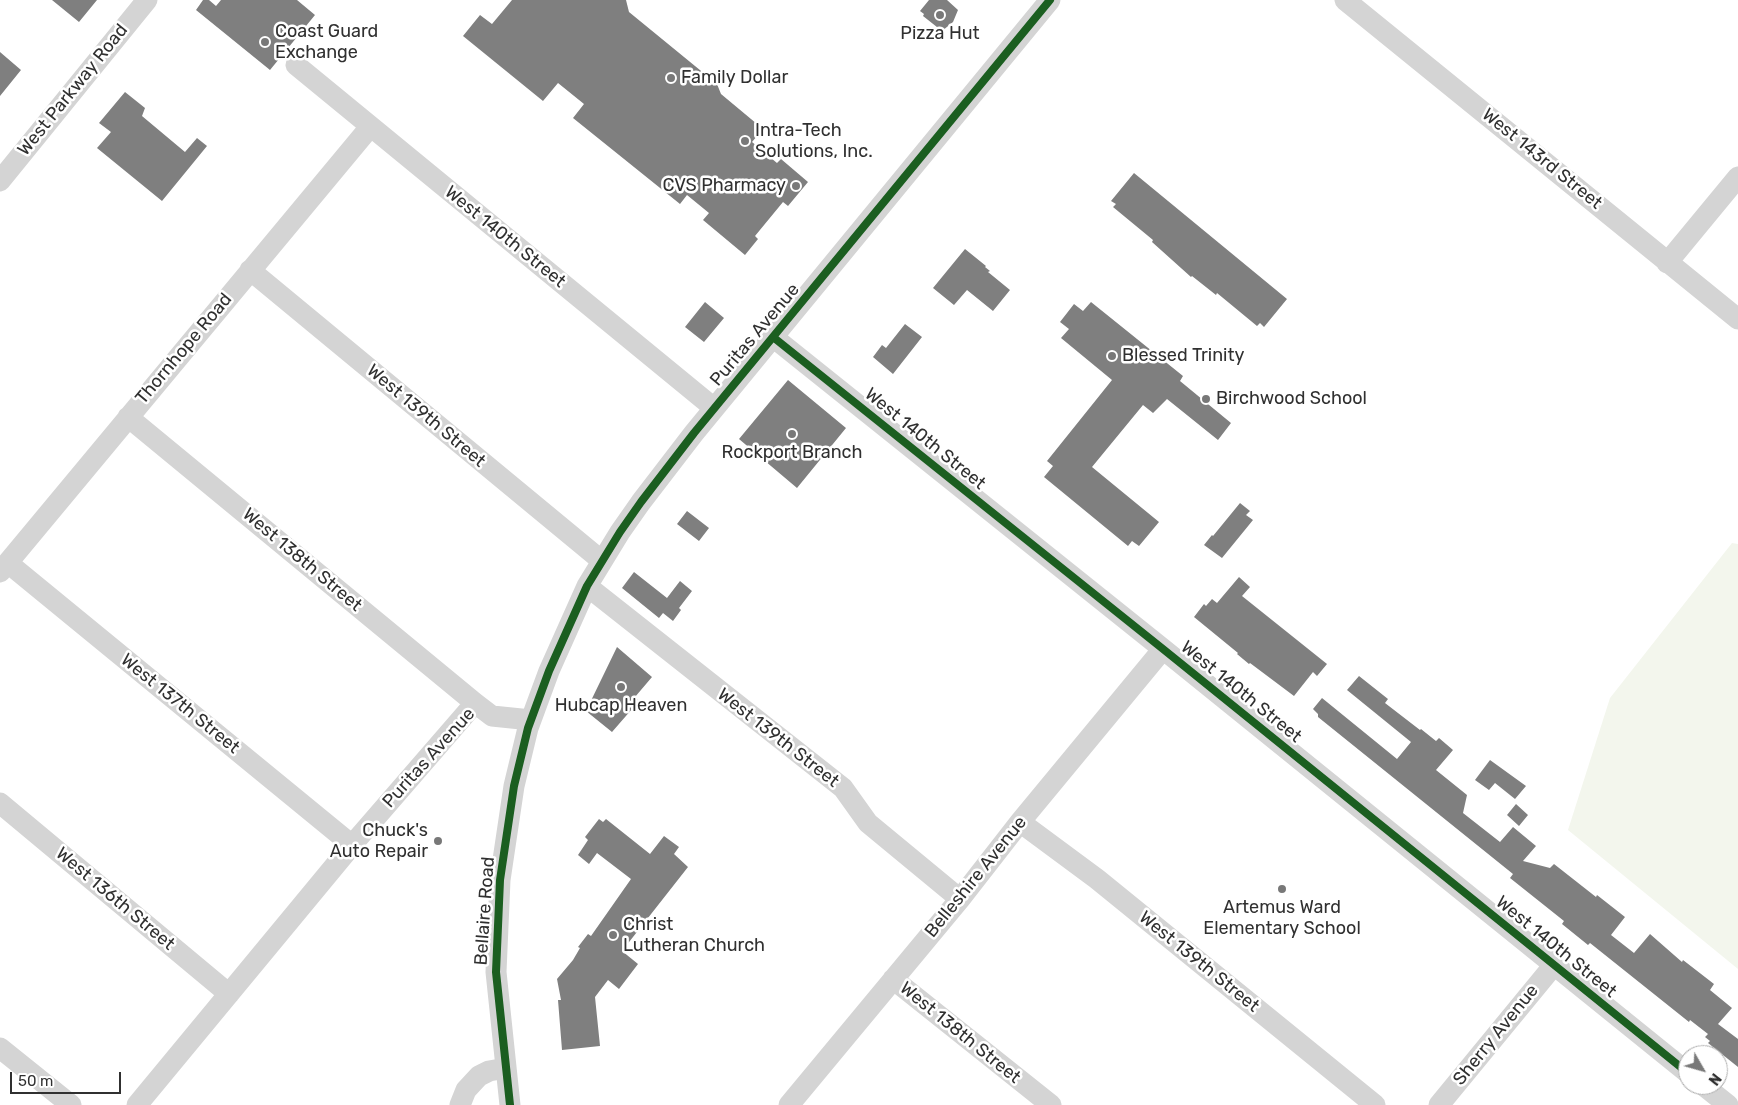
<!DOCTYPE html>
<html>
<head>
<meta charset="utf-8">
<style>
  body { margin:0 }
  #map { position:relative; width:1738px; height:1105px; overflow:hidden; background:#fff; font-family:Rubik,sans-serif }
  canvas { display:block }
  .north { position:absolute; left:1678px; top:1045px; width:50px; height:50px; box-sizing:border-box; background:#fff; border:1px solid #acacac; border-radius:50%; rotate:128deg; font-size:14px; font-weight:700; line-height:20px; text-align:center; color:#303030 }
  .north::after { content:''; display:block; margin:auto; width:18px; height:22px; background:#787878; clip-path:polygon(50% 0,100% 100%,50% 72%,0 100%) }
  .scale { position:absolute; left:10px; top:1072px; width:111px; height:22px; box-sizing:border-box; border:2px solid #303030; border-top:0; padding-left:6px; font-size:15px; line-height:18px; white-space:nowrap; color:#303030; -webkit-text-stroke:4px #fff; paint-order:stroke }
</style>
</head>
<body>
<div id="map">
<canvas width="1738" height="1105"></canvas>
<div class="north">N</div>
<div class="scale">50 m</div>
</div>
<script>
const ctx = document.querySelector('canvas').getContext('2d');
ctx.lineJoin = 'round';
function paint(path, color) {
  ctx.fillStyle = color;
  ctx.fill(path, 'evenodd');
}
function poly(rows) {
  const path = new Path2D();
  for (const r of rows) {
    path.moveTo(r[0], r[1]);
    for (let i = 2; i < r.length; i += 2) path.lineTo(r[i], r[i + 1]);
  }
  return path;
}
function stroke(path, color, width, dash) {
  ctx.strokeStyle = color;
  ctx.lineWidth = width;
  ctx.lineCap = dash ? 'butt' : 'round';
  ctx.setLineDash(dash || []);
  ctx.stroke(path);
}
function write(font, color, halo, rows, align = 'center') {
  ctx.font = font + ' Rubik,sans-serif';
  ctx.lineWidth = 5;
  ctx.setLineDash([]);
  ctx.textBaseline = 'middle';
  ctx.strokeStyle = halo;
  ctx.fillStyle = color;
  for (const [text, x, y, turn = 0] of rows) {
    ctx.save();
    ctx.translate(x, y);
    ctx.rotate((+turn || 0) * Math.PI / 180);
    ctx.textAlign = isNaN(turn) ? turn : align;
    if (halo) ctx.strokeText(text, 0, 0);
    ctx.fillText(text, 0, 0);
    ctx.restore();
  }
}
const green = poly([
  [1732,543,1738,544,1738,969,1568,830,1610,698]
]);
const building = poly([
  [52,0,97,0,79,22],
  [203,0,209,0,216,6,221,0,297,0,315,15,270,70,196,10],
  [512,0,626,0,629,12,717,84,721,94,763,129,752,142,777,163,781,159,808,182,788,206,783,202,755,236,758,239,745,255,703,220,709,213,687,195,680,204,573,118,584,104,558,83,543,101,463,36,480,15,492,24],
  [929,0,947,0,958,10,953,22,942,31,923,16,924,14,920,11],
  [0,52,21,70,0,96],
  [125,92,145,108,142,116,185,152,197,138,207,146,162,201,97,148,111,132,99,123],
  [1134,173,1287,299,1264,327,1260,323,1257,326,1217,293,1216,295,1192,276,1191,277,1152,242,1153,240,1113,207,1116,204,1111,201],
  [965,249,986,266,985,267,990,271,988,272,1010,290,993,311,967,290,954,305,933,288],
  [705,302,724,318,704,342,685,327],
  [1091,302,1183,376,1180,381,1231,423,1218,440,1167,399,1153,413,1143,405,1092,467,1159,522,1139,546,1132,541,1128,546,1044,477,1053,466,1047,461,1112,380,1061,338,1069,329,1060,322,1074,304,1083,311],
  [905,324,922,337,893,374,873,357,882,345,886,348],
  [788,380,846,428,797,488,739,439],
  [1240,503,1250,511,1246,515,1253,520,1222,558,1204,545,1212,535,1213,536],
  [687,511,709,528,699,541,677,524],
  [634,572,667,598,680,581,692,591,679,608,681,610,673,621,663,613,659,618,622,588],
  [1239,577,1250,587,1242,596,1327,664,1317,676,1313,672,1294,696,1250,663,1249,664,1237,654,1238,653,1194,617,1204,604,1206,606,1212,599,1217,603],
  [617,647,652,677,635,697,639,701,612,732,586,711],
  [1359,676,1388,699,1385,703,1420,730,1421,729,1436,741,1439,738,1453,750,1436,770,1467,795,1463,813,1500,842,1513,827,1536,846,1523,861,1550,868,1554,864,1596,897,1597,895,1625,917,1611,935,1634,953,1650,934,1682,962,1683,960,1714,984,1710,990,1732,1008,1718,1024,1738,1039,1738,1067,1708,1043,1710,1041,1705,1037,1708,1034,1690,1020,1689,1022,1590,943,1588,945,1562,924,1564,921,1510,878,1513,874,1318,717,1318,714,1313,709,1322,698,1397,759,1411,742,1347,690],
  [1490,760,1526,786,1515,799,1495,783,1489,790,1475,780],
  [1516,804,1528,815,1519,826,1507,815],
  [599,819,603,822,606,819,650,854,664,836,679,847,674,854,688,867,622,951,638,964,619,989,608,980,595,997,600,1046,562,1050,558,1000,561,1000,557,979,573,960,580,948,578,947,588,934,591,936,631,879,597,853,589,864,578,855,588,840,585,837]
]);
const minor = poly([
  [1345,0,1738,319],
  [296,65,714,408],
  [0,181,147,0],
  [1667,263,1738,177],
  [250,270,602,561],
  [773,337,1163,649,1688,1073],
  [128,417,475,703],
  [8,563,352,845],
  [0,572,370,127],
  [587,586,843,788,868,823,960,899],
  [0,803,229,994],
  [1020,822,1097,879,1375,1105],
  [893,979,1051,1105],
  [0,1048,71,1105],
  [1703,1085,1728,1105],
  [137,1105,352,845,475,703,492,716,531,720],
  [460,1105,466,1090,479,1076,489,1071,506,1068],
  [510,1105,496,972,500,880,514,786,528,728,549,671,587,586,620,532,641,502,694,433,1050,0],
  [789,1105,960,899,1020,822,1163,649],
  [1439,1105,1554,965]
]);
const cycleway = poly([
  [773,337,1163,649,1688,1073],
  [510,1105,496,972,500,880,514,786,528,728,549,671,587,586,620,532,641,502,694,433,1050,0]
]);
const markers = [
  [940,15,5,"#787878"],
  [265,42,5,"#787878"],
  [671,78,5,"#787878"],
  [745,141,5,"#787878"],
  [796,186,5,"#787878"],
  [1112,356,5,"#787878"],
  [1206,399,5,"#787878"],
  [792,434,5,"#787878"],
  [621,687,5,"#787878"],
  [438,841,5,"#787878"],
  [1282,889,5,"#787878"],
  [613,935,5,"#787878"]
];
const poiNames = [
  ["Coast Guard",275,32],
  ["Exchange",275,53],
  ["Pizza Hut",940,34,"center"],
  ["Family Dollar",681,78],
  ["Intra-Tech",755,131],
  ["Solutions, Inc.",755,152],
  ["CVS Pharmacy",786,186,"right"],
  ["Blessed Trinity",1122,356],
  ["Birchwood School",1216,399],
  ["Rockport Branch",792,453,"center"],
  ["Hubcap Heaven",621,706,"center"],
  ["Chuck's",428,831,"right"],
  ["Auto Repair",428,852,"right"],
  ["Artemus Ward",1282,908,"center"],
  ["Elementary School",1282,929,"center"],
  ["Christ",623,925],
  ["Lutheran Church",623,946]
];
const streetNames = [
  ["West Parkway Road",73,90,-51],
  ["West 143rd Street",1542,159,39],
  ["West 140th Street",505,237,39],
  ["Puritas Avenue",755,335,-50],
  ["Thornhope Road",184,349,-50],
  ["West 139th Street",426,416,40],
  ["West 140th Street",925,439,39],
  ["West 138th Street",302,560,40],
  ["West 140th Street",1241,692,39],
  ["West 137th Street",180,704,39],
  ["West 139th Street",778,738,38],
  ["Puritas Avenue",429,758,-48],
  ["Belleshire Avenue",976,877,-51],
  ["West 136th Street",115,899,40],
  ["Bellaire Road",485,911,-86],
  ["West 140th Street",1556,947,39],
  ["West 139th Street",1199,962,39],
  ["West 138th Street",960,1033,39],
  ["Sherry Avenue",1496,1035,-51]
];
paint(green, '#f3f6ed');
paint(building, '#7f7f7f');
stroke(minor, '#d4d4d4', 21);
stroke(cycleway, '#1b5e20', 8);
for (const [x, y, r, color] of markers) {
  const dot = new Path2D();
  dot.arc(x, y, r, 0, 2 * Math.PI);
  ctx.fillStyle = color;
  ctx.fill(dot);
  stroke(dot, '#fff', 2);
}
write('18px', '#303030', '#fff', poiNames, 'left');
write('18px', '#303030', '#fff', streetNames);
</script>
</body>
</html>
